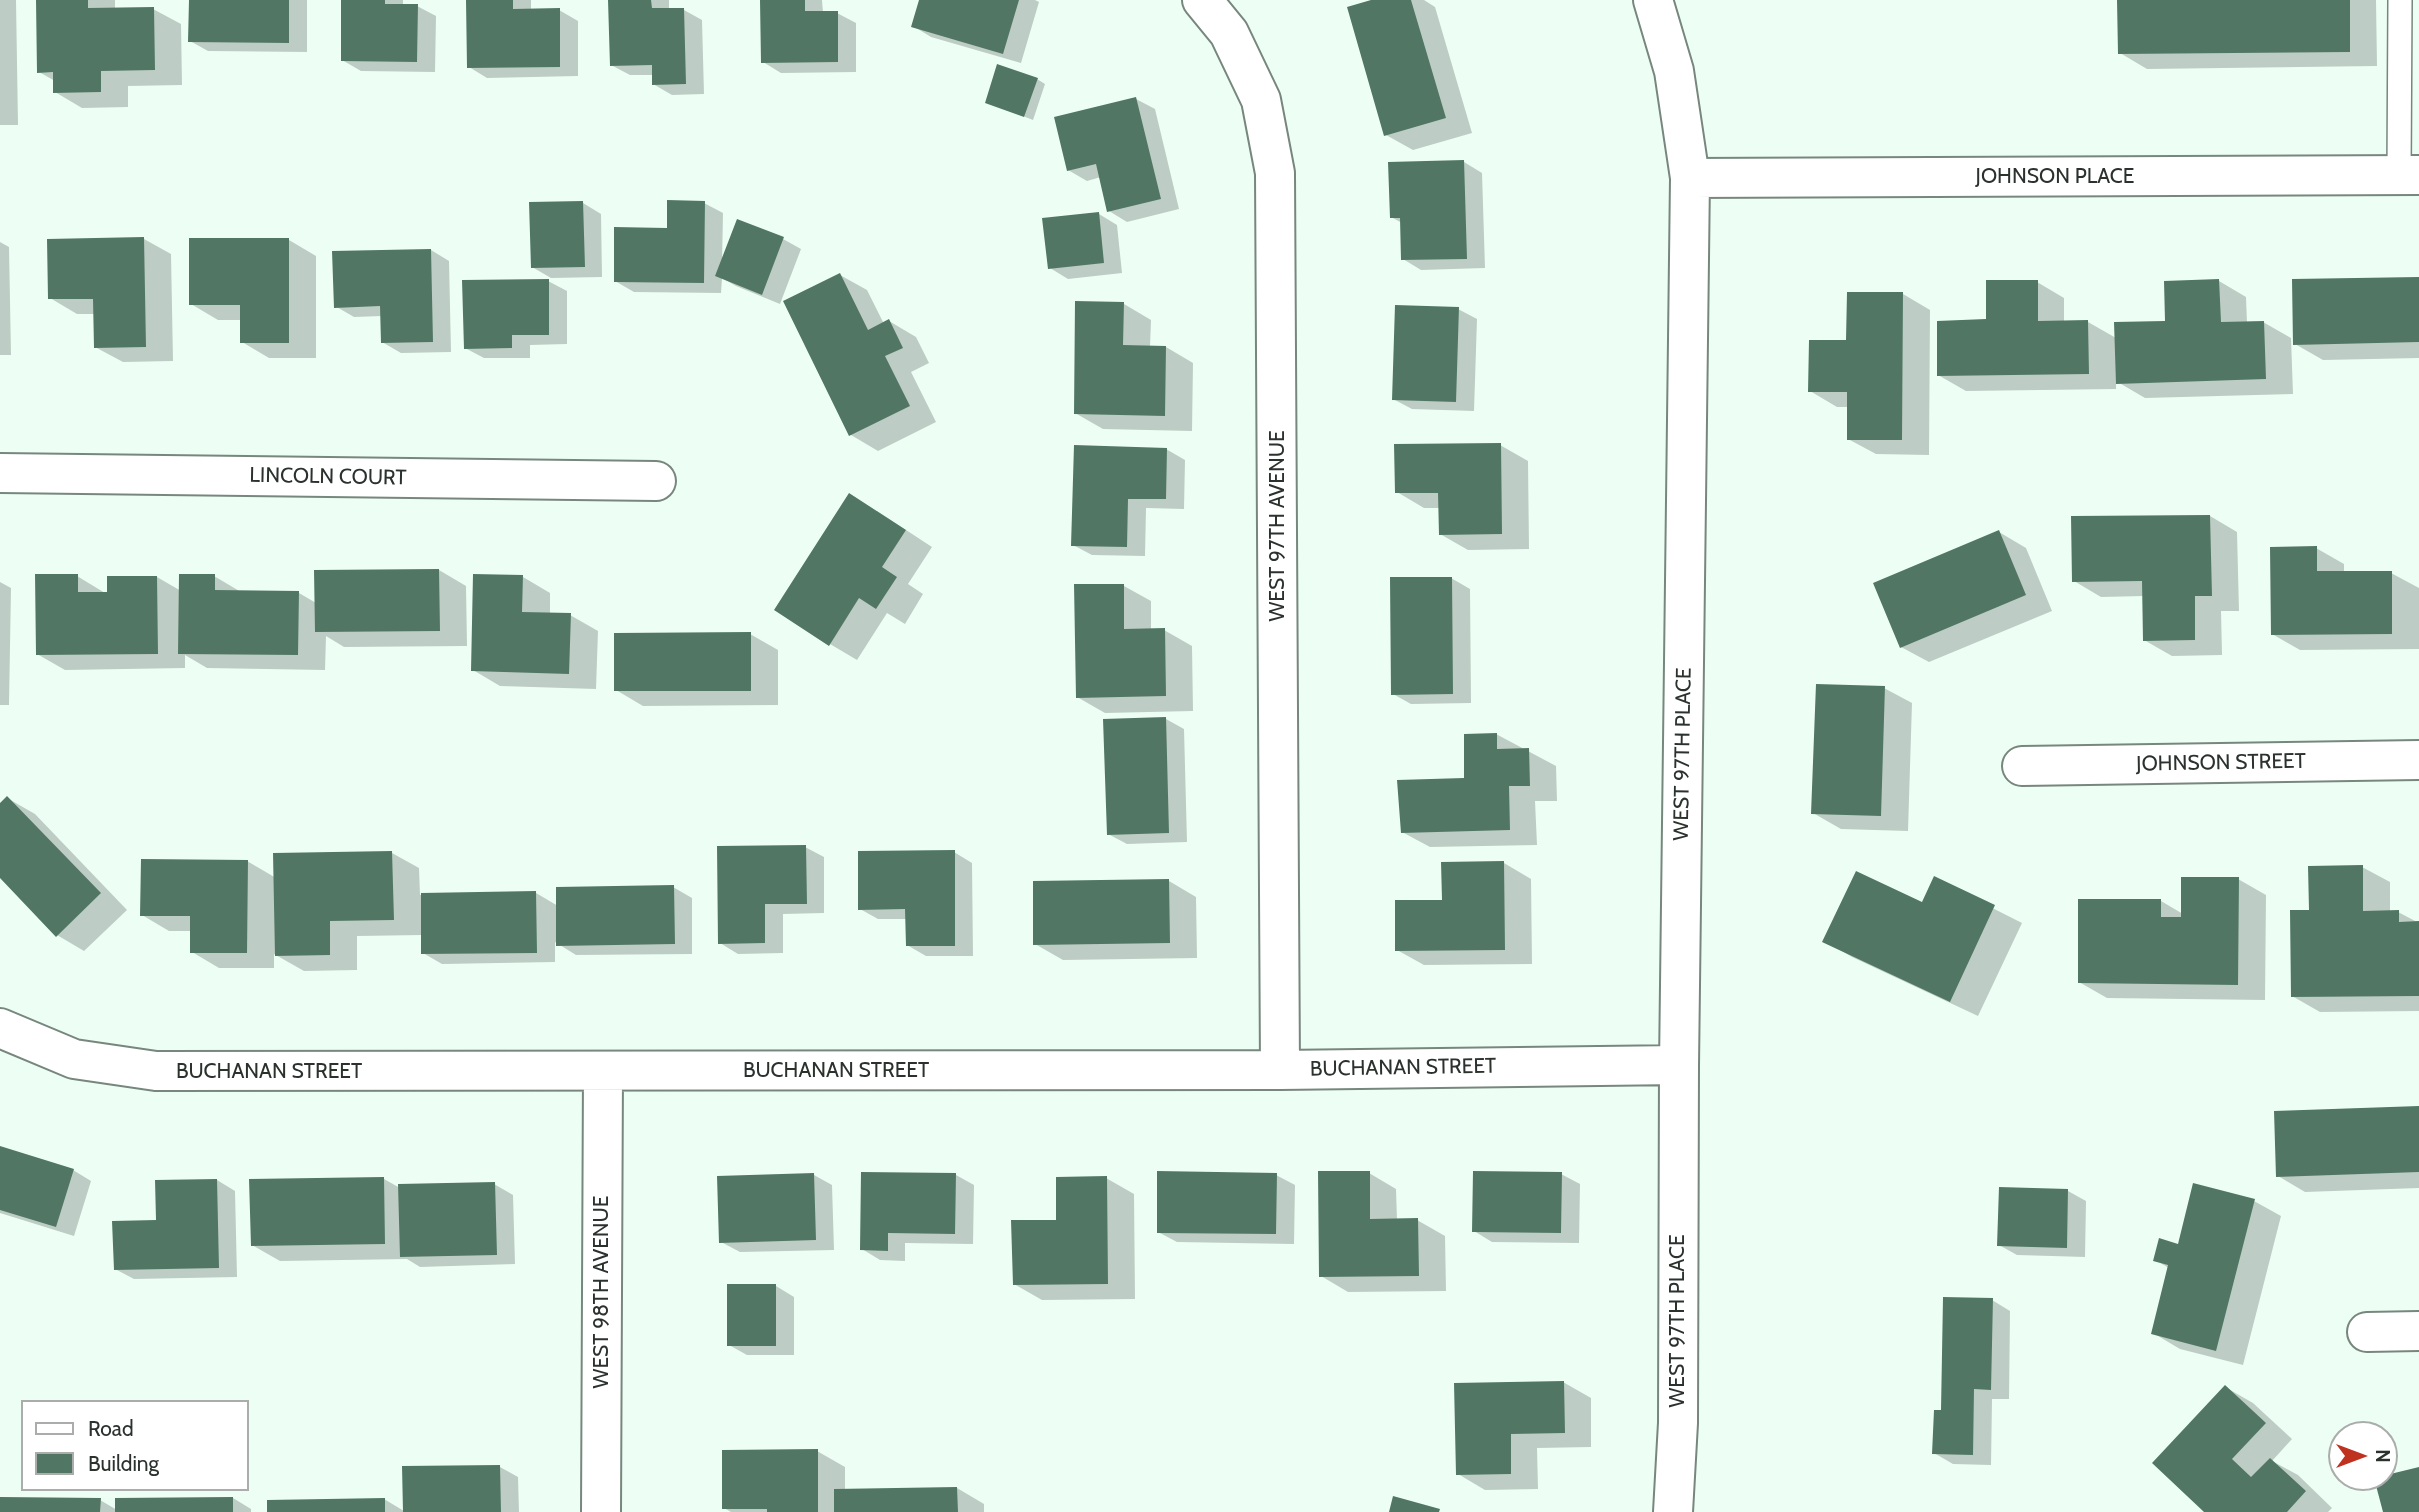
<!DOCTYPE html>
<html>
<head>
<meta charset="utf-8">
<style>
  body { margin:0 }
  #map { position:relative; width:2419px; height:1512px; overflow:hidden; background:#edfff5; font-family:Cabin,sans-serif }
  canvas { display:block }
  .legend { position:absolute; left:21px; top:1400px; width:228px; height:91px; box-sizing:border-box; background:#fff; border:2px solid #aaadab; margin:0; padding:9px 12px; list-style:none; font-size:21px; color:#2b322e }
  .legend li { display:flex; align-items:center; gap:14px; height:35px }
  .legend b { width:35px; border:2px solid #aaadab }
  .north { position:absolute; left:2328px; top:1421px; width:70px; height:70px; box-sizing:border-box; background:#fff; border:2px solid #aaadab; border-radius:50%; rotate:90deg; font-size:19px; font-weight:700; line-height:28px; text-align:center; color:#2b322e }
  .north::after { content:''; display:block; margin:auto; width:24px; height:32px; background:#be321f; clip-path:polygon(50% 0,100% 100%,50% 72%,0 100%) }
</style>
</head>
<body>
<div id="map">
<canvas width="2419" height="1512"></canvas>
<ul class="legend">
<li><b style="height:9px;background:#fff"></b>Road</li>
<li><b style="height:19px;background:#517764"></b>Building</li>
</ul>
<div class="north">N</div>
</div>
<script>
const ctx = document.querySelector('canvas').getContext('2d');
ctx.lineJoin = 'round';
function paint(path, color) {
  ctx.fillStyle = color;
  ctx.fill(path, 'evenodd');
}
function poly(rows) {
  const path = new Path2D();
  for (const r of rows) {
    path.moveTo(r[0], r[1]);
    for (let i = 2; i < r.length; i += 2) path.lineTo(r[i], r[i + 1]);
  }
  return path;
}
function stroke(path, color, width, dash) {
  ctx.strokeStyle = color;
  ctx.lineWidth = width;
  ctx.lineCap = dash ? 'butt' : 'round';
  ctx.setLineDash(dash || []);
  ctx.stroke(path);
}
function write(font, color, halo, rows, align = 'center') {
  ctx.font = font + ' Cabin,sans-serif';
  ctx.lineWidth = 7;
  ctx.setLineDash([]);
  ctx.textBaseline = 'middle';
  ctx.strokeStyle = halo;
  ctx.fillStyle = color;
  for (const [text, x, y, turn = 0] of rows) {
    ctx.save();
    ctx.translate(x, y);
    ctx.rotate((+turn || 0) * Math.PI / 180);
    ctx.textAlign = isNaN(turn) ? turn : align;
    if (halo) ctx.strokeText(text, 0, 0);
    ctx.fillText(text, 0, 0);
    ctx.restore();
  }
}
const shadow = poly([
  [0,0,16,0,18,125,0,125],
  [37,0,115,0,115,9,153,9,181,24,182,85,128,86,128,107,82,108,55,92,55,81,39,72],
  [190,0,307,0,307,52,208,51,190,41],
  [343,0,403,0,403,6,417,6,436,16,435,72,361,71,342,60],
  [467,0,531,0,531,11,559,10,578,21,578,76,487,78,469,67],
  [610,0,669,0,669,10,684,10,702,20,704,94,672,95,653,84,653,75,630,75,611,65],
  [762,0,822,0,823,13,837,13,856,23,856,72,781,73,763,62],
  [921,0,1035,0,1039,2,1021,63,931,37,913,26],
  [1377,0,1424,0,1435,7,1472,133,1413,150,1386,135],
  [2119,0,2376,0,2377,66,2147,69,2120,53],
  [1037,79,1045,84,1033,120,987,102],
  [1136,99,1155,109,1179,209,1127,222,1109,211,1101,177,1087,181,1068,170],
  [1464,162,1482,173,1485,268,1421,270,1403,259,1402,223,1391,217],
  [583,203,601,214,602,277,551,278,532,267],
  [704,203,723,213,722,263,783,239,801,249,780,304,736,286,722,278,721,293,634,292,615,281,669,230],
  [1099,214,1117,225,1122,273,1068,279,1050,268],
  [144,239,171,254,173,361,123,362,95,347,95,314,77,314,50,298],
  [289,240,316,256,316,358,269,358,242,342,242,320,218,320,191,304],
  [0,242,9,247,11,355,0,355],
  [431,250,449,261,451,352,401,353,382,342,382,316,354,317,335,306],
  [840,275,867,290,884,324,889,321,916,337,929,363,911,372,936,422,878,451,851,435],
  [2419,279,2419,358,2323,360,2295,344],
  [548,281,567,291,567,344,530,345,530,358,484,358,465,348],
  [2219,281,2246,297,2247,323,2263,322,2291,338,2293,394,2145,398,2116,381,2116,389,1966,391,1938,375,1988,321,2037,282,2064,298,2064,322,2088,322,2116,338,2167,322],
  [1903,294,1930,310,1929,455,1876,454,1848,439,1849,407,1837,407,1810,391,1848,342],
  [1124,304,1151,320,1150,347,1166,347,1193,363,1192,431,1103,429,1075,413],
  [1458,309,1477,319,1474,411,1412,409,1393,399],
  [1500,445,1528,461,1529,549,1468,550,1440,534,1440,508,1424,508,1397,492],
  [1166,449,1185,460,1184,509,1146,508,1145,556,1092,555,1073,545],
  [877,511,932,547,908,584,923,594,905,624,887,613,857,660,830,644],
  [2210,516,2237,532,2239,611,2221,611,2222,655,2172,656,2144,640,2144,596,2101,597,2074,581],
  [1999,532,2026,548,2052,611,1929,662,1901,647],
  [2316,548,2344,564,2344,573,2391,573,2419,588,2419,649,2300,650,2272,634],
  [439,570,466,586,467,646,344,647,326,636,325,670,207,668,185,655,185,668,65,670,37,654,77,576,105,593,157,577,181,591,214,576,241,592,299,593,316,603],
  [523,577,550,593,550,614,570,615,598,631,596,689,500,686,473,670],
  [1451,578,1470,589,1471,703,1411,704,1393,694],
  [0,582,11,588,9,705,0,705],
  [1124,586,1151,601,1151,630,1164,630,1192,646,1193,711,1105,713,1077,697],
  [750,634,778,650,778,705,643,706,616,690],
  [1884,688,1912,703,1908,831,1841,829,1813,813],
  [1166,719,1184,729,1187,842,1127,844,1108,834],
  [1496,734,1556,766,1557,801,1535,801,1537,845,1430,847,1402,832,1466,780],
  [7,798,35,814,127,910,84,951,57,935,0,876,0,805],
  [805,847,824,857,824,913,783,914,783,953,738,954,720,943],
  [954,852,972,863,973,956,926,956,907,945,907,919,878,919,860,909],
  [392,853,419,868,420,895,536,893,558,906,673,887,692,898,692,954,576,955,555,942,555,962,442,964,423,953,423,935,357,936,357,970,304,971,274,954,274,968,219,968,192,952,192,931,169,931,142,915,247,861,276,878],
  [1504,863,1531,879,1532,964,1424,965,1397,950],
  [2362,867,2390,882,2390,912,2398,912,2419,923,2419,1011,2320,1012,2292,996,2310,911],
  [1935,879,2022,923,1978,1016,1852,957,1825,941,1923,905],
  [2238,879,2266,895,2265,1000,2107,998,2079,982,2161,901,2183,914],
  [1169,881,1196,897,1197,958,1063,960,1035,944],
  [2419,1108,2419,1188,2305,1192,2278,1176],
  [0,1148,73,1170,91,1181,74,1236,0,1213],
  [1369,1173,1396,1189,1397,1220,1417,1220,1445,1236,1446,1291,1348,1292,1321,1276],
  [1561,1174,1580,1184,1579,1243,1492,1242,1474,1231],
  [814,1175,832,1185,834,1250,740,1252,721,1242],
  [956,1175,974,1185,973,1244,905,1243,905,1261,880,1260,862,1249],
  [1276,1175,1295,1185,1294,1244,1177,1242,1158,1232],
  [1106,1178,1134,1194,1135,1299,1042,1300,1014,1284,1058,1221],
  [384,1179,400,1188,494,1184,513,1195,515,1264,420,1267,407,1259,280,1261,252,1245],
  [217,1180,235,1191,237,1277,134,1279,115,1269,158,1221],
  [2068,1191,2086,1201,2085,1257,2017,1255,1999,1245],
  [2254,1201,2281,1216,2243,1365,2180,1349,2153,1333,2169,1268,2155,1260],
  [776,1286,794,1297,794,1355,747,1355,729,1345],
  [1992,1300,2010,1311,2009,1399,1992,1399,1991,1465,1953,1464,1934,1453,1942,1412],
  [1563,1382,1591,1398,1591,1447,1537,1448,1538,1489,1485,1490,1458,1474],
  [2225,1387,2253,1403,2292,1439,2272,1461,2298,1475,2332,1508,2328,1512,2206,1512],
  [817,1451,845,1467,845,1490,957,1488,984,1504,984,1512,731,1512,724,1508],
  [500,1467,518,1477,519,1512,269,1512,384,1499,404,1511],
  [233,1498,251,1509,251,1512,0,1512,0,1499,100,1500,117,1510]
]);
const building = poly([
  [36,0,88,0,88,8,154,7,155,70,101,71,101,92,53,93,53,72,37,73],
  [189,0,289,0,289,43,188,42],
  [341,0,385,0,385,4,418,4,417,62,341,61],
  [466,0,513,0,513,9,560,8,560,67,467,68],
  [608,0,651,0,652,8,684,8,686,84,652,85,652,65,610,66],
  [760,0,805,0,805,11,838,11,838,62,761,63],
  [919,0,1019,0,1003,54,911,27],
  [1371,0,1411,0,1446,118,1384,136,1347,7],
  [2117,0,2350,0,2350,52,2118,54],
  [997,64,1038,78,1024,117,985,103],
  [1136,97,1161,199,1107,212,1096,164,1067,171,1054,117],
  [1464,160,1467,259,1401,260,1400,218,1390,218,1388,162],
  [667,200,705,201,704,283,614,282,614,227,667,228],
  [583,201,585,267,531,268,529,202],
  [1099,212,1104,263,1048,269,1042,218],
  [737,219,784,237,762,295,715,276],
  [144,237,146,347,94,348,93,299,48,299,47,239],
  [189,238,289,238,289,343,240,343,240,305,189,305],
  [431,249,433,342,381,343,380,306,334,308,332,251],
  [840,273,868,330,889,319,903,348,885,356,910,406,849,436,783,301],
  [2419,277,2419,342,2293,345,2292,279],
  [549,279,549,335,512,335,512,348,464,349,462,280],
  [2219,279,2221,322,2264,321,2266,379,2116,384,2114,322,2165,321,2164,281],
  [1986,280,2038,280,2038,321,2088,320,2089,374,1937,376,1937,321,1986,319],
  [1847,292,1903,292,1902,440,1847,440,1847,392,1808,392,1809,340,1846,340],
  [1075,301,1124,302,1123,345,1166,346,1165,416,1074,414],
  [1395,305,1459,307,1456,402,1392,400],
  [1501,443,1502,534,1439,535,1438,493,1395,493,1394,444],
  [1074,445,1167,448,1166,499,1128,499,1127,547,1071,546],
  [849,493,906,530,882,567,897,577,876,609,859,598,829,646,774,610],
  [2210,515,2212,596,2195,596,2195,640,2143,641,2142,581,2072,582,2071,516],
  [1999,530,2026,595,1900,648,1873,583],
  [2317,546,2317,571,2392,571,2392,634,2271,635,2270,547],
  [439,569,440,631,315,632,314,570],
  [35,574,78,574,78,592,107,592,107,576,157,576,158,654,36,655],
  [179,574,215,574,215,590,299,591,298,655,178,654],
  [473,574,523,575,522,612,571,613,569,674,471,671],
  [1390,577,1452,577,1453,694,1391,695],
  [1074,584,1124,584,1124,629,1165,628,1166,696,1076,698],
  [751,632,751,691,614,691,614,633],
  [1816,684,1885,686,1881,816,1811,814],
  [1166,717,1169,833,1107,835,1103,719],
  [1497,733,1497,749,1529,748,1530,786,1509,786,1510,830,1401,833,1397,780,1464,778,1464,734],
  [7,796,101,893,56,937,0,878,0,803],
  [806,845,807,904,765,904,765,943,718,944,717,846],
  [955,850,955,946,906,946,905,909,858,910,858,851],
  [392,851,394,920,330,921,330,955,275,956,273,853],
  [141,859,248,860,247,953,190,953,190,916,140,916],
  [1504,861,1505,950,1395,951,1395,900,1442,900,1441,862],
  [2363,865,2363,911,2399,910,2399,922,2419,921,2419,996,2291,997,2290,910,2309,910,2308,866],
  [1856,871,1922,902,1934,876,1995,905,1950,1002,1822,942],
  [2181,877,2239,877,2238,985,2078,983,2078,899,2161,899,2161,917,2181,917],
  [1169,879,1170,943,1033,945,1033,881],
  [674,885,675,944,556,946,556,887],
  [536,891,537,953,421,954,421,893],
  [2419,1106,2419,1172,2276,1177,2274,1111],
  [0,1146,74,1169,56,1227,0,1210],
  [1157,1171,1277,1173,1276,1234,1157,1233],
  [1318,1171,1370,1171,1370,1219,1418,1218,1419,1276,1319,1277],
  [1473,1171,1562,1172,1561,1233,1472,1232],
  [861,1172,956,1173,955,1234,888,1233,888,1251,860,1250],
  [814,1173,816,1240,719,1243,717,1176],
  [1107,1176,1108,1284,1013,1285,1011,1220,1056,1220,1056,1177],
  [384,1177,385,1244,251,1246,249,1179],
  [217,1179,219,1268,114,1270,112,1221,156,1220,155,1180],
  [495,1182,497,1255,400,1257,398,1184],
  [2193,1183,2255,1199,2216,1351,2151,1334,2168,1265,2153,1261,2159,1238,2178,1244],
  [1999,1187,2068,1189,2067,1248,1997,1246],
  [727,1284,776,1284,776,1346,727,1346],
  [1943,1297,1993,1298,1991,1390,1974,1389,1973,1455,1932,1454,1934,1410,1941,1410],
  [1564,1381,1565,1433,1511,1434,1511,1474,1456,1475,1454,1383],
  [2225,1385,2266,1423,2232,1459,2251,1477,2270,1458,2306,1491,2287,1512,2204,1512,2152,1463],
  [818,1449,818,1512,767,1512,767,1509,722,1509,722,1450],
  [500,1465,501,1512,403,1512,402,1466],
  [2419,1467,2419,1512,2383,1512,2374,1478],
  [957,1487,958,1512,834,1512,834,1489],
  [1393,1496,1440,1509,1439,1512,1389,1512],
  [0,1497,101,1498,100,1512,0,1512],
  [233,1497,233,1512,115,1512,115,1498],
  [385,1498,385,1512,267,1512,267,1500]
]);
const service = poly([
  [2399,175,2400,0]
]);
const minor = poly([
  [1202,0,1229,33,1261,100,1275,173,1280,1070],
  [1653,0,1674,71,1690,178,1679,1065,1678,1423,1673,1512],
  [1690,178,2419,175],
  [0,473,656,481],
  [2022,766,2419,760],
  [0,1028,74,1059,156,1071,1280,1070,1679,1065],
  [2367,1332,2419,1331],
  [601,1512,603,1072]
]);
const streetNames = [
  ["JOHNSON PLACE",2055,177],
  ["LINCOLN COURT",328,477,1],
  ["WEST 97TH AVENUE",1278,526,-90],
  ["WEST 97TH PLACE",1683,754,-89],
  ["JOHNSON STREET",2221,763,-1],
  ["BUCHANAN STREET",1403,1068,-1],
  ["BUCHANAN STREET",836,1071],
  ["BUCHANAN STREET",269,1072],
  ["WEST 98TH AVENUE",602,1292,-90],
  ["WEST 97TH PLACE",1678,1321,-90]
];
paint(shadow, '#0003');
paint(building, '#517764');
stroke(service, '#77877e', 26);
stroke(minor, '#77877e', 42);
stroke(service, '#fff', 23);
stroke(minor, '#fff', 38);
write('21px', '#2b322e', '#fff', streetNames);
</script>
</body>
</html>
